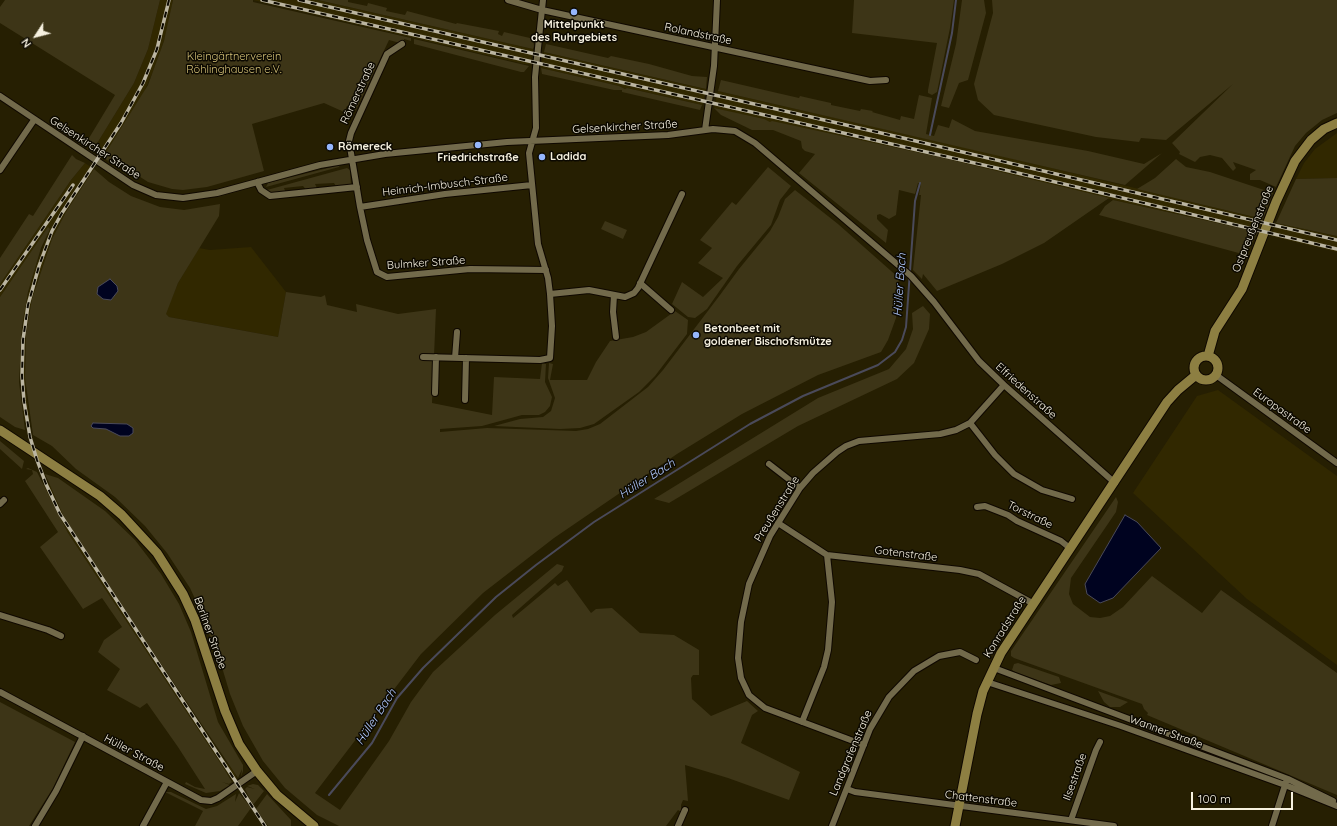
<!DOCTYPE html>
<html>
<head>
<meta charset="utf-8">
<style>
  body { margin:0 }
  #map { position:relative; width:1337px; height:826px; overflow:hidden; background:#261f02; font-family:Quicksand,sans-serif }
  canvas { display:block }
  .north { position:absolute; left:16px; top:16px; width:40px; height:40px; -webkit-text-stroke:3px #0c0901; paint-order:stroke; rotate:234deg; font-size:11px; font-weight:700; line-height:16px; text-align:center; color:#f6f1e0 }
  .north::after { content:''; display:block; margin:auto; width:14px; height:18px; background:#f6f1e0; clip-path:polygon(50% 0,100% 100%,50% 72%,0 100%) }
  .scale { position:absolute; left:1191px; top:792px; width:102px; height:18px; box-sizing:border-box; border:2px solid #f6f1e0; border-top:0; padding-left:5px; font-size:12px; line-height:14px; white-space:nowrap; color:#f6f1e0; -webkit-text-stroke:3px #0c0901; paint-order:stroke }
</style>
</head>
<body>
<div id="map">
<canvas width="1337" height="826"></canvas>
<div class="north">N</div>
<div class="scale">100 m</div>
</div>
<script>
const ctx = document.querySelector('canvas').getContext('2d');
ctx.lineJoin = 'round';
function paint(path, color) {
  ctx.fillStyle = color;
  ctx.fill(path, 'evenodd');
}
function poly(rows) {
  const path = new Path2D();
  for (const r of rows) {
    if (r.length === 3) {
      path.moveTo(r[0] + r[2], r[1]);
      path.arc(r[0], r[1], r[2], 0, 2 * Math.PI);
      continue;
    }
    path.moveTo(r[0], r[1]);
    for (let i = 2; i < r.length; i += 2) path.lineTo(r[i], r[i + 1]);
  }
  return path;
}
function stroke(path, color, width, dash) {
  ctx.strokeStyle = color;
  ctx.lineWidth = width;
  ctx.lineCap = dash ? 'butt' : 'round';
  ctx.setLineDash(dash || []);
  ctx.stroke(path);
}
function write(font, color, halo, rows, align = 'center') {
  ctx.font = font + ' Quicksand,sans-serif';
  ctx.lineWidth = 3;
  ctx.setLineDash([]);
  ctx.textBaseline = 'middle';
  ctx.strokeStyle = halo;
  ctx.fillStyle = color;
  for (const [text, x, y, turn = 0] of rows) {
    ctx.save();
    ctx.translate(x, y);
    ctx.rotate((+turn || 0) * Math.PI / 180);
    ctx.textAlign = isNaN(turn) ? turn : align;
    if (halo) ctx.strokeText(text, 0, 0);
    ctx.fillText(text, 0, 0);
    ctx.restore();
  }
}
const built = poly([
  [160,0,173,0,167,32,155,67,142,97,103,157,93,150,134,83,148,49],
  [253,0,318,0,533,49,530,64,524,64],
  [544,52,706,89,703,103,702,105,627,88,625,89,619,86,541,68],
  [718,91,1007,157,1263,219,1258,232,1113,200,939,157,770,122,714,108],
  [1337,133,1337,178,1296,179,1304,163,1315,149],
  [85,163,94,169,66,212,52,239,32,299,26,333,25,361,26,392,30,420,24,421,19,363,24,311,34,271,50,229,48,228,0,297,0,284,71,180],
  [1276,223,1337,236,1337,252,1271,236],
  [251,247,286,292,278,337,169,317,165,314,178,283,199,248,210,250],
  [1218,390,1337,476,1337,665,1247,599,1133,493,1197,396],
  [49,483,63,515,99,572,227,764,228,764,235,773,237,780,233,782,68,533,43,485]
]);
const green = poly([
  [5,0,160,0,148,49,134,83,93,150,86,143,115,95,0,23,0,7],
  [173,0,253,0,253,2,411,38,411,41,404,39,403,42,400,43,389,40,356,110,347,106,344,112,324,103,252,124,264,171,207,187,183,190,172,189,148,182,114,160,111,163,103,157,148,85,164,41],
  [318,0,348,0,348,2,367,6,368,3,387,8,386,11,405,15,407,11,456,24,457,23,499,31,498,34,502,36,504,32,530,38,533,39,534,46,533,49],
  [854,0,954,0,950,28,937,92,932,95,928,93,928,90,937,43,852,33],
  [962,0,984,0,986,13,968,80,959,83,949,108,941,106,956,44],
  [992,0,1337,0,1337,113,1322,120,1306,133,1295,146,1276,187,1260,180,1250,180,1250,174,1256,170,1233,162,1236,168,1233,171,1222,158,1210,155,1200,157,1195,162,1179,154,1180,152,1172,143,1233,84,1166,140,1141,138,1139,142,1096,137,994,115,978,100,974,84,993,13],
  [414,39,470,52,529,66,524,72,521,72,414,44],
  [546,44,608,58,611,56,649,64,692,76,707,77,706,89,544,52],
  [541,68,619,86,625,89,627,88,702,105,700,110,622,92,622,90,614,90,542,74],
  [721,80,799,98,800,96,813,99,831,103,831,105,860,111,861,109,873,111,872,112,900,120,901,116,914,119,919,95,932,98,926,134,934,136,938,125,949,128,952,119,975,131,1088,151,1144,164,1162,153,1125,185,718,91],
  [714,108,764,119,770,122,772,121,939,157,1109,198,1044,243,1002,264,937,291,923,274,922,279,913,270,921,195,919,195,921,183,918,183,915,194,899,190,896,215,889,219,880,214,877,215,877,219,888,230,886,243,799,173,815,154,805,151,802,148,801,141,773,130,752,130,721,115],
  [72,155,76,159,85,163,71,180,0,284,0,258,29,214,33,216],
  [1176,159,1186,167,1210,172,1273,193,1263,219,1137,189,1155,178],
  [340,165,339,167,266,187,268,183],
  [768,167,791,186,780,200,771,225,737,266,707,309,695,318,688,317,672,304,682,282,703,297,723,278,698,263,712,248,700,240,732,202,736,205],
  [347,168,350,170,351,185,337,188,334,183,315,184,318,190,307,191,303,186,284,188,286,193,271,194,267,190],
  [94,169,109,182,131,196,160,207,184,210,220,204,219,216,178,283,166,314,169,317,278,337,286,292,321,297,325,295,327,305,357,312,356,304,398,314,436,309,432,403,492,415,494,377,540,379,542,363,546,364,545,382,552,397,550,406,545,412,539,415,522,415,482,426,440,429,440,432,487,428,576,431,588,429,600,424,648,387,663,370,720,295,739,269,770,231,778,217,785,199,795,190,838,224,899,278,896,318,888,340,881,352,818,375,742,414,677,454,554,538,483,593,421,654,315,793,340,810,389,741,411,702,433,672,495,615,557,564,564,566,562,571,512,615,513,618,555,583,558,586,567,580,591,613,596,609,612,608,640,633,674,635,699,650,699,675,693,675,691,678,692,699,711,716,747,701,758,711,752,715,741,743,800,772,789,800,728,778,685,765,688,801,683,800,681,805,681,812,678,810,666,826,339,826,317,815,285,788,263,761,243,726,230,694,215,644,213,645,203,616,190,588,167,553,145,526,115,497,76,469,52,446,33,435,25,378,26,333,32,299,52,239,66,212],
  [1337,178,1337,236,1276,223,1296,179],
  [1113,200,1258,232,1246,255,1099,215,1105,206],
  [605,221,627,230,623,239,601,229],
  [48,227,50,229,41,248,28,292,22,326,19,382,25,430,15,427,0,417,0,297],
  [923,306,930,314,929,329,914,363,897,379,798,426,669,503,654,499,818,398,889,369,906,349,913,329,912,313],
  [675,311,688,320,687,334,655,376,639,392,594,424,580,428,560,429,494,426,520,419,543,417,551,411,555,398,548,378,549,363,553,364,550,380,587,380,596,362,610,341,633,337,646,332],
  [0,441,24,461,22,469,0,449],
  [28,468,37,472,68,533,223,767,232,782,229,784,222,782,230,785,220,791,206,793,185,784,186,782,195,787,205,789,178,747,147,703,140,708,107,690,120,669,98,652,104,640,122,627,102,598,83,609,40,547,58,532,25,481,33,474,32,470,26,469],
  [45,474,58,478,105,511,135,540,161,574,179,604,191,632,218,722,243,765,243,771,241,777,242,769,238,778,99,572,63,515],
  [1116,497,1118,502,1116,512,1071,578,1069,594,1073,604,1090,617,1100,618,1110,616,1123,607,1152,576,1202,613,1221,590,1337,673,1337,795,1147,715,1148,713,1144,709,1142,704,1014,658,1011,656,1011,651],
  [1018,663,1059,677,1061,683,1051,685,1015,672,1012,670,1014,664],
  [1098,691,1128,702,1120,707,1110,707,1104,702],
  [0,702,75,742,53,788,29,826,0,826],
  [253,784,258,785,264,791,253,805,245,789,247,787,255,789,247,786],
  [165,792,171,792,206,809,217,806,236,794,235,802,239,793,251,808,238,826,195,826,203,811],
  [267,794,291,820,291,826,268,826,256,809]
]);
const water = poly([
  [110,279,117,286,118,291,111,300,103,299,97,294,98,287,110,279],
  [93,423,127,424,133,428,133,433,129,436,120,436,106,429,93,428,91,426,93,423],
  [1125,515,1137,522,1161,548,1113,598,1100,603,1087,594,1085,584,1125,515]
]);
const stream = poly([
  [930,135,952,33,956,0],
  [329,795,372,743,397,698,423,668,496,597,536,565,594,522,750,424,803,396,878,365,895,352,902,340,906,327,915,201,920,183]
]);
const street = poly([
  [508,0,542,10,870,81,886,80],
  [402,44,387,54,351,133,349,141,360,207,367,240,377,272,387,277,470,269,546,270],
  [0,96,133,185,156,195,183,198,217,193,320,165,385,154,507,142,668,135,713,129,735,131,755,143,911,276,934,302,979,361,1004,385,1115,483],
  [705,130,714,66,717,0],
  [0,170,34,120],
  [257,182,261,190,270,196,357,187],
  [360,207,445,194,532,185],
  [640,283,671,310],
  [550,294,589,290,625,297,634,293,638,288,682,194],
  [614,295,613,312,616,337],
  [423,357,540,360,550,358,552,326,550,294,548,278,538,244,529,153,536,128,535,77,543,0],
  [455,358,457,332],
  [1216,375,1337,463],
  [435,393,436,357],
  [465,400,466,358],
  [970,423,995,455,1014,474,1042,490,1072,499],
  [769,464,800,488],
  [0,504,4,500],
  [977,507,985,506,1008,515,1017,521,1061,541,1071,549],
  [778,523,827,555,960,570,979,574,1034,604],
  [0,615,48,630,61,636],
  [994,668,1288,779,1333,801],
  [987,682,1121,726,1285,785,1337,806],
  [0,692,201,800,211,801,218,798,257,771],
  [802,722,824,667,828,650,832,602,827,555],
  [864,745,765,708,749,695,741,678,738,658,741,622,749,584,770,536,800,488,813,473,837,452,846,446,859,441,940,434,956,430,970,423,1004,385],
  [847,789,855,792,1114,826],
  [1071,820,1096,750,1100,742],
  [35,826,56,791,83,736],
  [143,826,167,782],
  [678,826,685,810],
  [832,826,870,729,889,697,914,671,939,656,960,652,976,660],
  [1272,826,1286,782]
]);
const secondary = poly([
  [1206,368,12],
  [1208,356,1215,331,1242,289,1276,202,1295,161,1311,140,1324,129,1337,123],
  [0,430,100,496,122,515,157,553,183,594,195,620,225,711,239,744,257,771,277,795,314,826],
  [955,826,977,714,983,691,1001,653,1167,402,1178,390,1196,375]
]);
const rail = poly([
  [169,0,157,49,143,83,121,123,62,213,52,231,39,266,28,305,23,340,22,376,24,401,30,437,37,460,46,484,60,514,265,826],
  [262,0,1005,170,1337,249],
  [299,0,903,138,1337,240],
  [0,290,73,185]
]);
const markers = [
  [574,12,4,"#95b6fd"],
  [478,145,4,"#95b6fd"],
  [330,147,4,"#95b6fd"],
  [542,157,4,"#95b6fd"],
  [696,335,4,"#95b6fd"]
];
const poiNames = [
  ["Mittelpunkt",574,25,"center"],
  ["des Ruhrgebiets",574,38,"center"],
  ["Römereck",338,147],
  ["Ladida",550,157],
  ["Friedrichstraße",478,158,"center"],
  ["Betonbeet mit",704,329],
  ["goldener Bischofsmütze",704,342]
];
const streetNames = [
  ["Rolandstraße",698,34,12],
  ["Römerstraße",358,93,-65],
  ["Gelsenkircher Straße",625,127,-3],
  ["Gelsenkircher Straße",95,148,33],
  ["Heinrich-Imbusch-Straße",445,185,-7],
  ["Ostpreußenstraße",1253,229,-68],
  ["Bulmker Straße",426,263,-4],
  ["Elfriedenstraße",1026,391,42],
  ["Europastraße",1282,411,36],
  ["Preußenstraße",777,509,-58],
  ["Torstraße",1030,515,26],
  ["Gotenstraße",906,554,7],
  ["Konradstraße",1005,627,-58],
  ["Berliner Straße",210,633,70],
  ["Wanner Straße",1166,732,20],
  ["Hüller Straße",134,753,28],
  ["Landgrafenstraße",851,753,-67],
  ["Ilsestraße",1075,777,-70],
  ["Chattenstraße",981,799,7]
];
const parkNames = [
  ["Kleingärtnerverein",234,57],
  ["Röhlinghausen e.V.",234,70]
];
const waterNames = [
  ["Hüller Bach",900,285,-86],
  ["Hüller Bach",647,479,-32],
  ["Hüller Bach",376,717,-57]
];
paint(built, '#312800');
paint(green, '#3d3517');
paint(water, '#000320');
stroke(water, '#4a4a5a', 1);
stroke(stream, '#4a4a5a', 2);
stroke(street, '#0f0800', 8);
stroke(secondary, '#0f0800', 11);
stroke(street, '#726a4b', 6);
stroke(secondary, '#8d7f42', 9);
stroke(rail, '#bbb5a1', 3.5);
stroke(rail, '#0c0901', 2, [6]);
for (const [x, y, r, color] of markers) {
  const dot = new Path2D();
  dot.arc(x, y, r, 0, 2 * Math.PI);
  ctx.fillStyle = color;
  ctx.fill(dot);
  stroke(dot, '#0c0901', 1.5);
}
write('bold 11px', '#f6f1e0', '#0c0901', poiNames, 'left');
write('11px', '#f6f1e0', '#0c0901', streetNames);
write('11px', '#d4c177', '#0c0901', parkNames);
write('italic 12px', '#b0c8fc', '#0c0901', waterNames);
</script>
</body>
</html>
